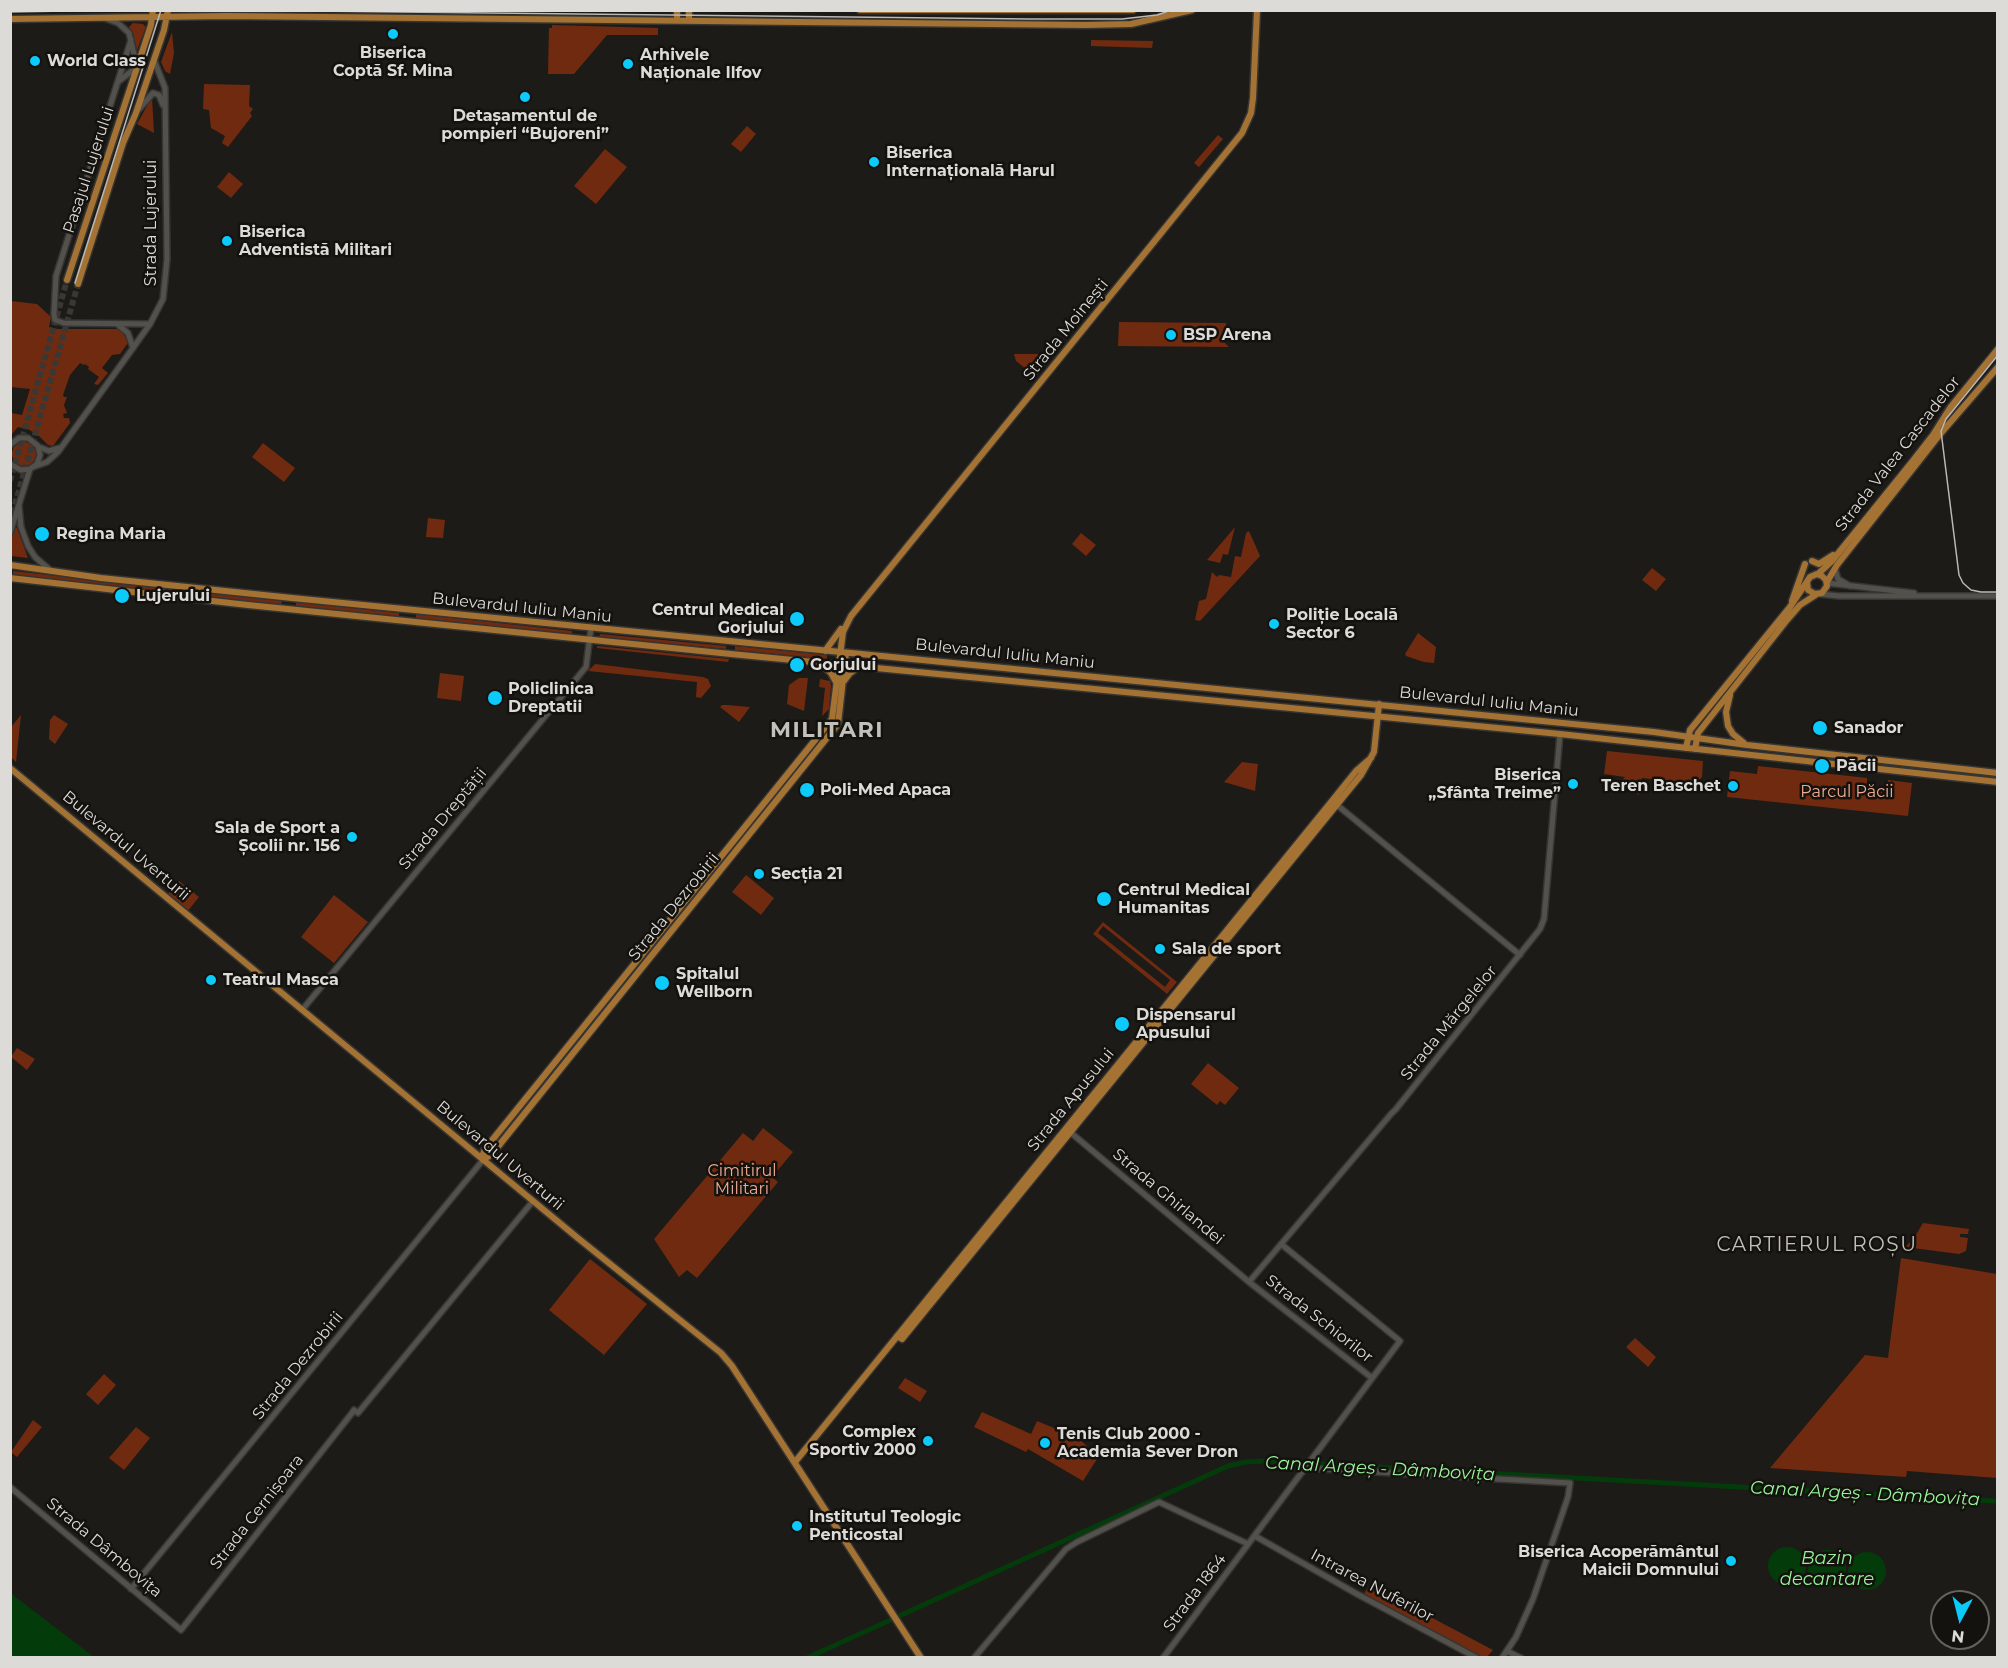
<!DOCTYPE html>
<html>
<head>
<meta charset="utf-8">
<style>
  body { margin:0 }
  #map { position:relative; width:2008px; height:1668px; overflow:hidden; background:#1d1b17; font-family:Montserrat,sans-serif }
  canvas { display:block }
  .frame { position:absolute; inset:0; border:12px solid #dcdbd8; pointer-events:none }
  .north { position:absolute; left:1930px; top:1590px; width:60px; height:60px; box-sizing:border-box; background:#14120e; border:2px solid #64625f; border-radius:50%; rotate:187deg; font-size:16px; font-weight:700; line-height:24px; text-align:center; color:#dcdbd8 }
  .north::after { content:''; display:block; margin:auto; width:21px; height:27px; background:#0ccafa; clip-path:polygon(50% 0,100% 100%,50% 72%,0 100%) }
</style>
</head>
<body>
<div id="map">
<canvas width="2008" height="1668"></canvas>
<div class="frame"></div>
<div class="north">N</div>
</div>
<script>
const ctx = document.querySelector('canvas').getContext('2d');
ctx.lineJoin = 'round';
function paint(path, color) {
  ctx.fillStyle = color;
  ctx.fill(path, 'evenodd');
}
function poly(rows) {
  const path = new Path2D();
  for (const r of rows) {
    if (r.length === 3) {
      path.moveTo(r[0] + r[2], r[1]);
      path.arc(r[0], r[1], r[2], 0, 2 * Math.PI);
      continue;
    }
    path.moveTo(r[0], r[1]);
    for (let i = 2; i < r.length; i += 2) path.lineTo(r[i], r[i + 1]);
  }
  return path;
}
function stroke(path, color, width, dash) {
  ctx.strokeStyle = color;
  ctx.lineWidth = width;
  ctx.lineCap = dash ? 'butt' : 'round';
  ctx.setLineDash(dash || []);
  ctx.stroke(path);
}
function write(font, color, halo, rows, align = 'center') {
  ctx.font = font + ' Montserrat,sans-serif';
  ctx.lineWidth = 5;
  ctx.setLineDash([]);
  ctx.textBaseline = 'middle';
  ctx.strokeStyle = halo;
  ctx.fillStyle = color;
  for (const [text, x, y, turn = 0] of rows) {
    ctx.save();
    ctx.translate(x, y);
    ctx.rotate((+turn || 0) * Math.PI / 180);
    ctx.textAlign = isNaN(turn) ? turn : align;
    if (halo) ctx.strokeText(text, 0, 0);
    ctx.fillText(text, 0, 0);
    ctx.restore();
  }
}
const green = poly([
  [133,23,143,24,146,27,137,50,133,33,129,27],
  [552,25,658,28,658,35,607,35,574,74,548,74,549,28,552,28],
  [172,32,174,53,170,74,165,71,161,62],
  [1091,40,1153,41,1152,48,1091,46],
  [204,84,250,85,249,106,253,109,250,113,252,116,228,147,222,143,225,136,211,128,209,110,203,109],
  [152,97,154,133,137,124],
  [747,126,756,134,741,152,731,144],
  [1218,135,1223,139,1199,167,1194,163],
  [605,149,627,167,596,204,574,186],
  [229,172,243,184,231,198,217,187],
  [11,301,37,304,51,317,49,327,57,329,118,329,123,332,128,343,120,354,112,355,102,368,108,373,98,385,94,384,99,377,88,369,89,367,85,364,84,365,80,363,70,375,63,395,64,397,67,397,64,405,67,413,63,414,64,418,69,418,70,423,53,446,48,445,39,436,28,429,18,427,11,435,11,413,22,415,30,389,11,387],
  [1119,322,1226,323,1226,331,1220,338,1229,347,1118,346],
  [1014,354,1054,354,1036,377,1016,361],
  [24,454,12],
  [263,443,295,468,284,482,252,457],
  [428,518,445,520,443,538,426,537],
  [14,527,17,528,28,558,11,556,11,541],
  [1235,527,1228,555,1223,554,1220,563,1207,560],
  [1249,531,1260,556,1200,621,1195,620,1199,601,1206,599,1212,572,1217,577,1219,575,1231,577,1235,556,1241,557,1246,533],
  [1081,533,1096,545,1086,556,1072,544],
  [1652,568,1666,579,1656,591,1642,580],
  [13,571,282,601,281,605,13,575],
  [296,602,399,613,399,617,296,606],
  [416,614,572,631,572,635,416,619],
  [1418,633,1436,647,1434,663,1424,662,1406,656,1405,654],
  [600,634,726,646,726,649,599,637],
  [597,646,729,659,728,662,597,648],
  [735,646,827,655,827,659,735,650],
  [595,664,703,677,708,679,711,686,701,698,696,697,697,682,588,671],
  [440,673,464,676,461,701,437,698],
  [799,678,808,678,804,711,787,704,789,685],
  [820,679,830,681,831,686,829,709,822,716,825,688,819,687],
  [722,705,727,705,750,707,739,722,720,707],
  [21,715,16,762,11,757,11,727],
  [54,715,68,724,55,744,49,739,50,720],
  [1607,751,1703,761,1702,777,1695,784,1642,778,1639,795,1622,780,1625,777,1604,774],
  [1242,762,1258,764,1255,791,1224,782],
  [1758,766,1867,778,1867,787,1887,789,1888,780,1912,783,1908,816,1727,797,1730,771,1757,774],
  [746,875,774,898,761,915,732,892],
  [179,881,199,897,187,912,167,895],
  [334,895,368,922,334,963,301,937],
  [1103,922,1177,982,1167,994,1093,934],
  [1103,926,1170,980,1165,987,1098,933],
  [17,1048,35,1059,27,1070,11,1057],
  [1208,1063,1239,1088,1225,1105,1220,1101,1217,1105,1191,1084],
  [763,1128,793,1152,772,1177,778,1182,697,1278,687,1270,679,1277,654,1239,743,1133,753,1141],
  [1923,1223,1969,1229,1968,1234,1960,1234,1960,1237,1968,1238,1966,1251,1959,1254,1905,1247,1914,1238],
  [1901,1258,1997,1274,1997,1478,1907,1471,1906,1477,1770,1468,1865,1355,1888,1358],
  [590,1259,647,1304,604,1355,549,1310],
  [1635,1338,1656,1357,1648,1367,1626,1347],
  [104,1374,116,1385,98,1405,86,1394],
  [905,1378,927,1391,920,1402,898,1388],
  [982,1412,1031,1434,1037,1421,1078,1438,1088,1447,1097,1459,1083,1481,1028,1449,1026,1452,974,1427],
  [33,1420,42,1427,17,1457,11,1452],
  [136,1427,150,1438,124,1470,109,1458],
  [1370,1585,1493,1650,1487,1657,1482,1657,1363,1595]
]);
const water = poly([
  [1787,1566,19],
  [1827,1569,19],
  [1867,1571,19],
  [11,1592,13,1595,94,1657,11,1657]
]);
const canal = poly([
  [807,1658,1228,1466,1245,1462,1267,1461,1994,1501]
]);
const majorTunnel = poly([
  [10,481,67,280],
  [10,522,78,284]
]);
const minor = poly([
  [107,19,118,23,129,33,137,67,119,81],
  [131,40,56,276,54,314,55,320,64,323,150,324],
  [139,109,153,93,159,95,163,105],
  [117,324,128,333,133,348],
  [10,445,19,438,28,438,38,446,40,455,37,464,30,469,21,470,10,464],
  [39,447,49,451,59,448],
  [33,467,47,462,58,452,128,355,150,324,163,299,167,259,165,88,154,60],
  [19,506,21,527,28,546,35,557,50,570],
  [10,533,30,469],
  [1835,569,1838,579,1850,586],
  [1827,583,1914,593],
  [1820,594,1839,596,1998,596],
  [1337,805,1520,955],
  [302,1010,586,667,591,628],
  [1070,1132,1249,1282,1372,1378],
  [1249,1282,1391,1114,1396,1109,1540,929,1544,919,1560,734],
  [1305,1468,1570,1483,1568,1497,1533,1599,1516,1637,1502,1658],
  [10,1487,181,1630,352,1413,354,1410,358,1413,533,1201],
  [1255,1536,1357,1594,1477,1658],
  [131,1589,483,1160],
  [1507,1651,1521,1658],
  [974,1658,1066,1549,1077,1542,1159,1502,1248,1544],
  [1163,1658,1400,1341,1281,1244]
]);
const major = poly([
  [860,10,1133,10],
  [10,19,227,16,1086,25,1131,24,1192,10],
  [677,20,677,10],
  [689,21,689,10],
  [67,280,151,25,153,10],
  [78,284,123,143,136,113,164,30,168,10],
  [1812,561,1819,564,1833,555],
  [10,565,101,578,292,598,1654,732,1747,745,1998,773],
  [1818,574,1832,561,1912,462,1933,435,1950,408,1998,349],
  [10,578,248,605,731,654,1560,734,1998,782],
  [1827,582,1837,565,1941,433,1998,367],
  [1792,601,1805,564],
  [825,651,841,629],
  [820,663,831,673,836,682],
  [844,681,850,673,860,666],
  [1730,695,1726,712,1728,726,1733,734,1744,743],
  [1686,748,1690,730,1790,607,1810,577,1817,574,1822,576,1826,580,1827,586,1822,593,1815,594,1808,590,1807,582],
  [1695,749,1698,733,1787,620,1800,605,1817,594],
  [10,768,579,1239,721,1353,732,1366,921,1658],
  [483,1160,483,1154,485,1149,832,719,843,632,851,616,1242,133,1251,113,1253,98,1257,10],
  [483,1160,492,1154,838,724,846,653],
  [897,1336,902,1339,1361,775,1374,752,1379,704],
  [795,1462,1332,801,1356,771,1371,758]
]);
const tram = poly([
  [220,10,1029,19,1122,19,1157,15,1172,10],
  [10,12,124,10],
  [75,283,161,10],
  [1998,355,1946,419,1941,431,1959,575,1963,583,1971,590,1981,592,1998,592]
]);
const markers = [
  [393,34,6,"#0ccafa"],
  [35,61,6,"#0ccafa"],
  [628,64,6,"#0ccafa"],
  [525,97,6,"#0ccafa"],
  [874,162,6,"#0ccafa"],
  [227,241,6,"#0ccafa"],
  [1171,335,6,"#0ccafa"],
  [42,534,8,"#0ccafa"],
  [122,596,8,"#0ccafa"],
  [797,619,8,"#0ccafa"],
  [1274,624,6,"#0ccafa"],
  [797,665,8,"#0ccafa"],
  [495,698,8,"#0ccafa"],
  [1820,728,8,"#0ccafa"],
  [1822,766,8,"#0ccafa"],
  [1573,784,6,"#0ccafa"],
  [1733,786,6,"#0ccafa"],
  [807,790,8,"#0ccafa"],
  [352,837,6,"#0ccafa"],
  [759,874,6,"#0ccafa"],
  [1104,899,8,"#0ccafa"],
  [1160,949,6,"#0ccafa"],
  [211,980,6,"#0ccafa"],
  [662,983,8,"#0ccafa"],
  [1122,1024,8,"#0ccafa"],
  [928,1441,6,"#0ccafa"],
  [1045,1443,6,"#0ccafa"],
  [797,1526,6,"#0ccafa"],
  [1731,1561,6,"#0ccafa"]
];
const poiNames = [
  ["Biserica",393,53,"center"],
  ["Coptă Sf. Mina",393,71,"center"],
  ["Arhivele",640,55],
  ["Naționale Ilfov",640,73],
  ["World Class",47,61],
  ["Detașamentul de",525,116,"center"],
  ["pompieri “Bujoreni”",525,134,"center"],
  ["Biserica",886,153],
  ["Internațională Harul",886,171],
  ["Biserica",239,232],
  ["Adventistă Militari",239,250],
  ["BSP Arena",1183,335],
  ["Regina Maria",56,534],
  ["Lujerului",136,596],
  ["Centrul Medical",784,610,"right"],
  ["Gorjului",784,628,"right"],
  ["Poliție Locală",1286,615],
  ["Sector 6",1286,633],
  ["Gorjului",810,665],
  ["Policlinica",508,689],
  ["Dreptatii",508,707],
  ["Sanador",1834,728],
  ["Păcii",1836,766],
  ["Biserica",1561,775,"right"],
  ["„Sfânta Treime”",1561,793,"right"],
  ["Teren Baschet",1721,786,"right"],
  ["Poli-Med Apaca",820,790],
  ["Sala de Sport a",340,828,"right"],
  ["Școlii nr. 156",340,846,"right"],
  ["Secția 21",771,874],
  ["Centrul Medical",1118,890],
  ["Humanitas",1118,908],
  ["Sala de sport",1172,949],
  ["Spitalul",676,974],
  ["Wellborn",676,992],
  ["Teatrul Masca",223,980],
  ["Dispensarul",1136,1015],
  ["Apusului",1136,1033],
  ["Complex",916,1432,"right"],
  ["Sportiv 2000",916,1450,"right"],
  ["Tenis Club 2000 -",1057,1434],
  ["Academia Sever Dron",1057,1452],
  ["Institutul Teologic",809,1517],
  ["Penticostal",809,1535],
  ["Biserica Acoperământul",1719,1552,"right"],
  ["Maicii Domnului",1719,1570,"right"]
];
const streetNames = [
  ["Pasajul Lujerului",89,170,-72],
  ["Strada Lujerului",151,223,-90],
  ["Strada Moinești",1066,330,-51],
  ["Strada Valea Cascadelor",1898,454,-52],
  ["Bulevardul Iuliu Maniu",522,608,6],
  ["Bulevardul Iuliu Maniu",1005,654,6],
  ["Bulevardul Iuliu Maniu",1489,702,6],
  ["Strada Dreptății",443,819,-50],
  ["Bulevardul Uverturii",126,846,40],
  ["Strada Dezrobirii",674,907,-51],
  ["Strada Mărgelelor",1449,1023,-51],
  ["Strada Apusului",1071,1100,-51],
  ["Bulevardul Uverturii",500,1156,40],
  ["Strada Ghirlandei",1168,1197,40],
  ["Strada Schiorilor",1319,1319,38],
  ["Strada Dezrobirii",298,1366,-51],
  ["Strada Cernișoara",257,1512,-52],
  ["Strada Dâmbovița",104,1548,40],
  ["Intrarea Nuferilor",1372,1586,28],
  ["Strada 1864",1195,1593,-53]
];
const parkNames = [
  ["Parcul Păcii",1847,792],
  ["Cimitirul",742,1171],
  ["Militari",742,1189]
];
const waterNames = [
  ["Canal Argeș - Dâmbovița",1380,1469,3],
  ["Canal Argeș - Dâmbovița",1865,1494,3],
  ["Bazin",1827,1559],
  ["decantare",1827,1580]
];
const quarterNames = [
  ["CARTIERUL ROȘU",1817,1245]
];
const districtNames = [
  ["MILITARI",827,731]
];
paint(green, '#702a0f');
paint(water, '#043b0b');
stroke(canal, '#043b0b', 5);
stroke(majorTunnel, '#3a3834', 6, [6, 3]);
stroke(minor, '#363533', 8);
stroke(major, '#363533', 9);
stroke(minor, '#52514c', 5);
stroke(major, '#a47232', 6);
stroke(tram, '#bab9b6', 1.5);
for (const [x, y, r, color] of markers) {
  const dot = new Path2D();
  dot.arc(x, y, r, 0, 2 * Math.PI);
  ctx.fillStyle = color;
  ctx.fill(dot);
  stroke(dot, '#14120e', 2);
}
write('bold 16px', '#dcdbd8', '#14120e', poiNames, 'left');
write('16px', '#dcdbd8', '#14120e', streetNames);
write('16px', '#f0ab93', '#14120e', parkNames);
write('italic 18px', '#98f299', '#14120e', waterNames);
ctx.letterSpacing = '1.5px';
write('20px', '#c2c0ba', '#14120e', quarterNames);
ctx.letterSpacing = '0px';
ctx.letterSpacing = '1.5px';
write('bold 22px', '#c2c0ba', '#14120e', districtNames);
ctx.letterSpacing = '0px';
</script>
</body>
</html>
